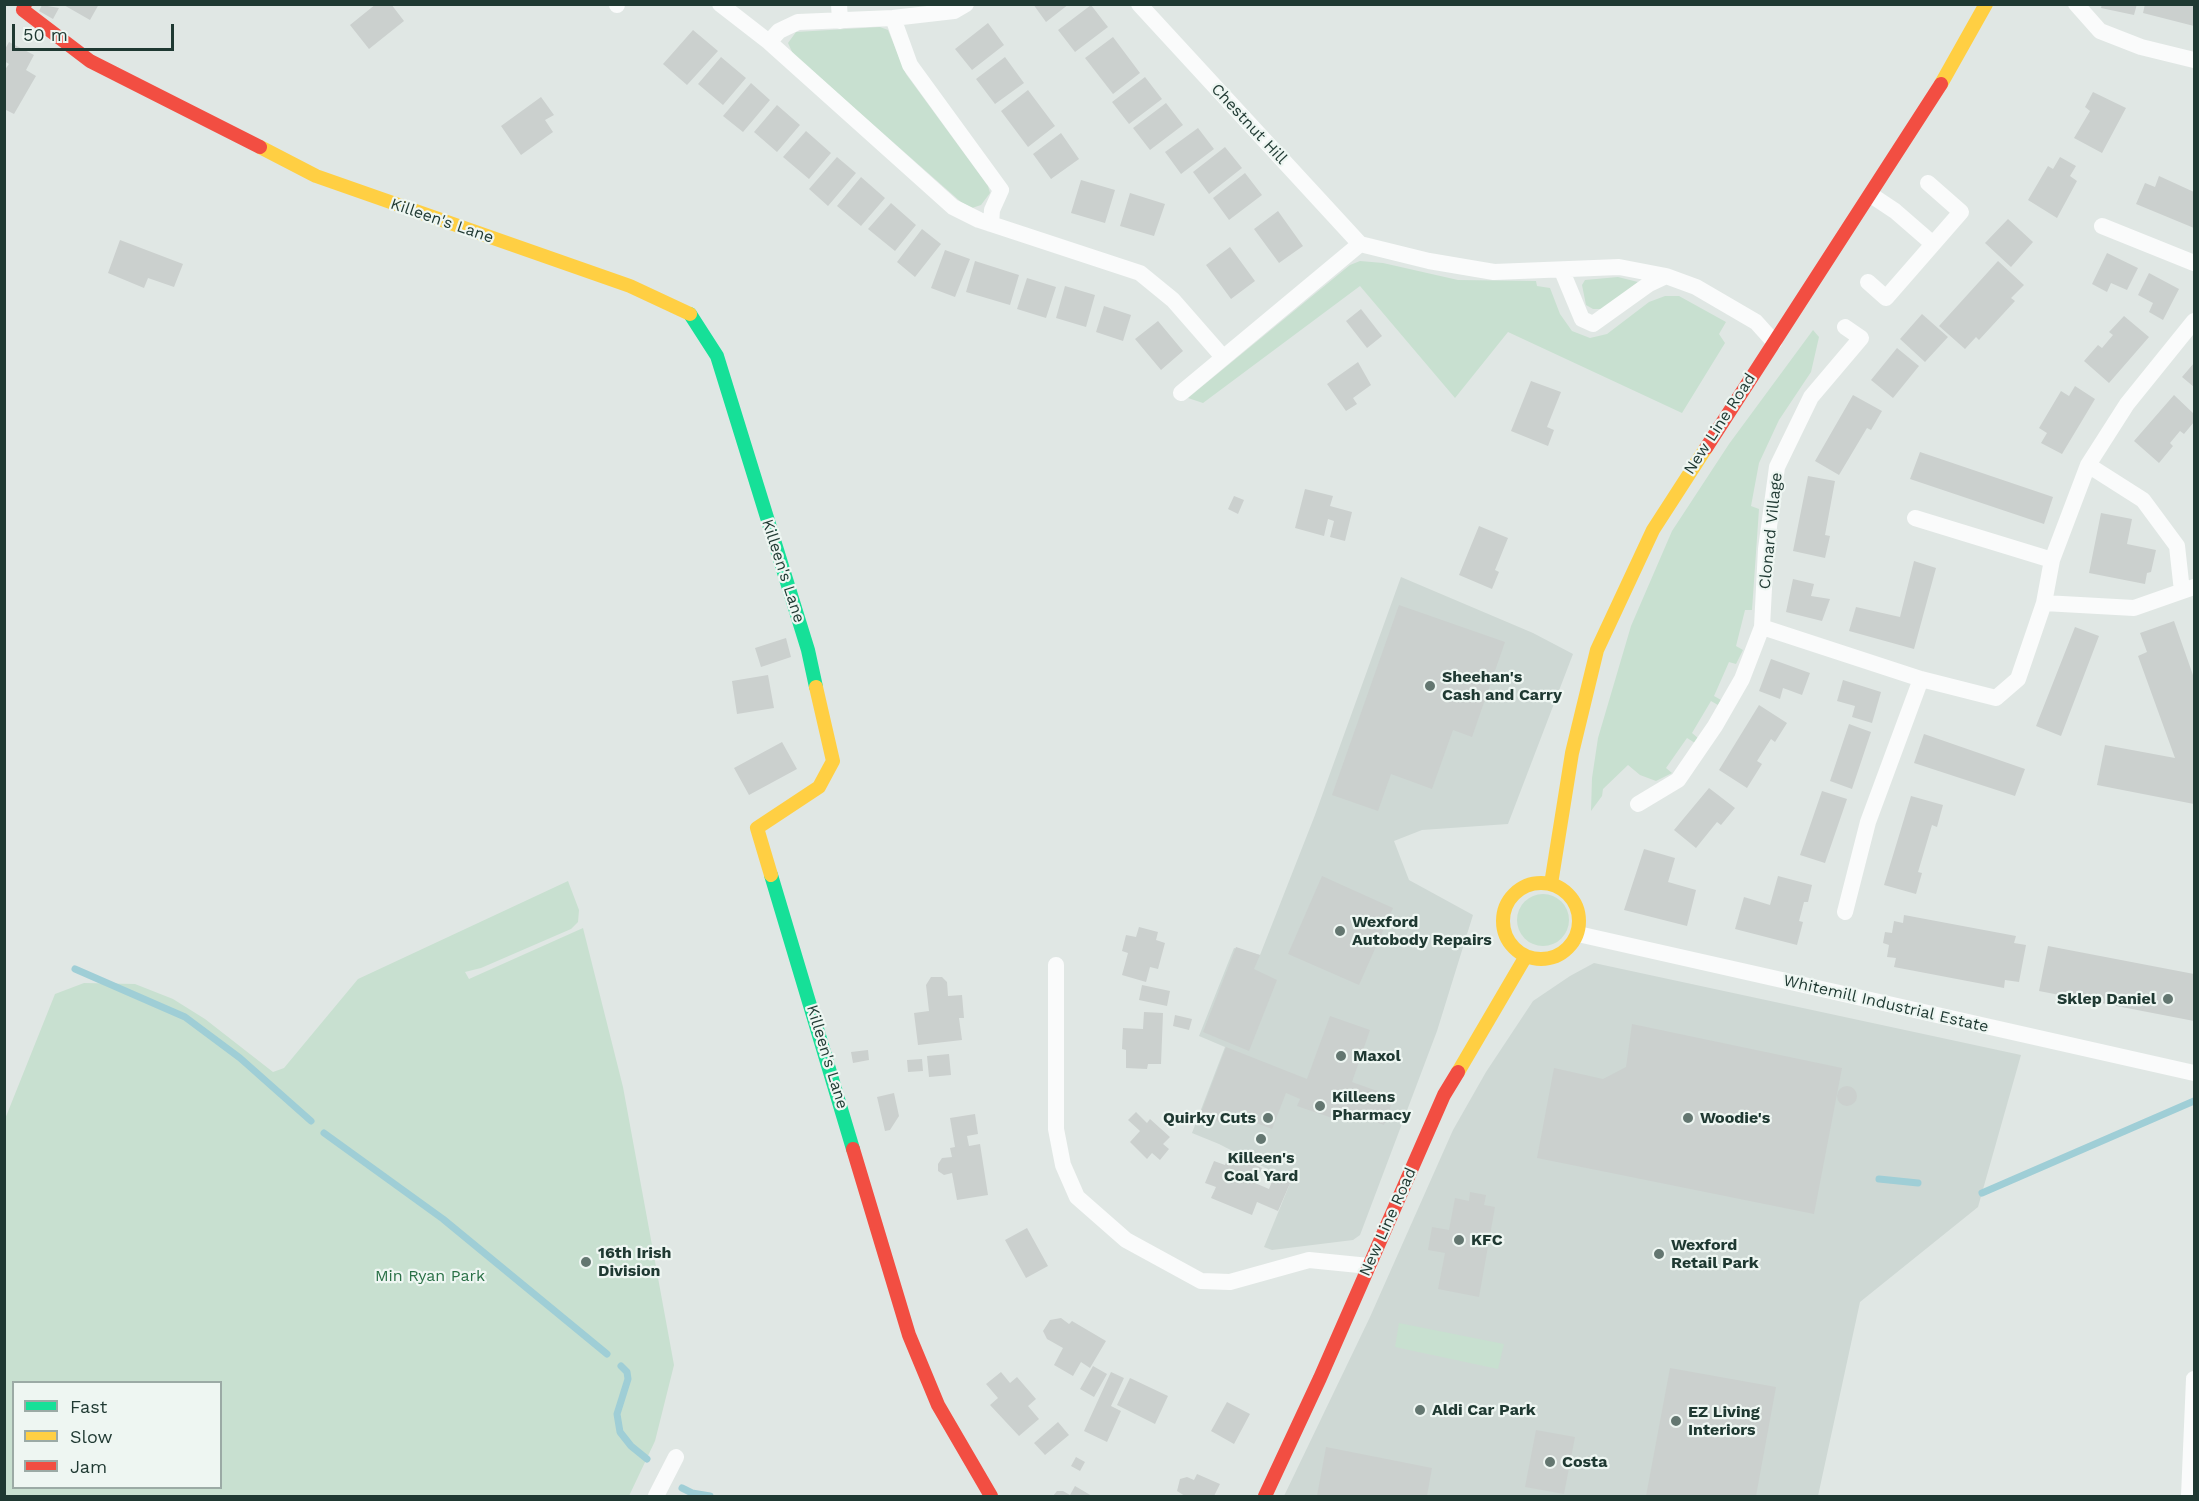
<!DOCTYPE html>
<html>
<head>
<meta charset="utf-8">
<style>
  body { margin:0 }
  #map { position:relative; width:2199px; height:1501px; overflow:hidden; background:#e0e7e4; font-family:"Work Sans",sans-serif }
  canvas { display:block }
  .frame { position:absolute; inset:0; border:6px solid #1f3932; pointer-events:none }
  .legend { position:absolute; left:12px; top:1381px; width:210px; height:108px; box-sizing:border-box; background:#eef6f2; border:2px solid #9baaa5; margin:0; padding:8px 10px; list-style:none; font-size:18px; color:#1f3932 }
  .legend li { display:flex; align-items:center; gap:12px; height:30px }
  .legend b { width:30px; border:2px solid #9baaa5 }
  .scale { position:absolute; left:12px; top:24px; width:162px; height:27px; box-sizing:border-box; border:3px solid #1f3932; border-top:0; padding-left:8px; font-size:18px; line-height:21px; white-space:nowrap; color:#1f3932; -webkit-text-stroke:4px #eef6f2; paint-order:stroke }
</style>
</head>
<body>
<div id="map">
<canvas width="2199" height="1501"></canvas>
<div class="frame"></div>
<ul class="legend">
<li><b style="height:8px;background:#16e098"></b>Fast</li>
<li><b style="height:8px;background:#ffcf43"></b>Slow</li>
<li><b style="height:8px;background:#f24e42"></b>Jam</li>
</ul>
<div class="scale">50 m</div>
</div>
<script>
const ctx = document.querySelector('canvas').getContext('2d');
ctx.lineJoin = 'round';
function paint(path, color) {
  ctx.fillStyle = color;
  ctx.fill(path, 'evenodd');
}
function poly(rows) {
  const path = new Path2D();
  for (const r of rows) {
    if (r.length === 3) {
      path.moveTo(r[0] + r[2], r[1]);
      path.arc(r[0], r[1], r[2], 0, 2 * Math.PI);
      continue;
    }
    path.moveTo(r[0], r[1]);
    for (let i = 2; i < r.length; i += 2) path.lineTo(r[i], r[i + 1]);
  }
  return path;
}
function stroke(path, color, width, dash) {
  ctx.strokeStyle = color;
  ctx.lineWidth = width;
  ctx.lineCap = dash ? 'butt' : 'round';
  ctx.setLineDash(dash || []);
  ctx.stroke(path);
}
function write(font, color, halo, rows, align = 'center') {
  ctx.font = font + ' "Work Sans",sans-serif';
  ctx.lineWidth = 4.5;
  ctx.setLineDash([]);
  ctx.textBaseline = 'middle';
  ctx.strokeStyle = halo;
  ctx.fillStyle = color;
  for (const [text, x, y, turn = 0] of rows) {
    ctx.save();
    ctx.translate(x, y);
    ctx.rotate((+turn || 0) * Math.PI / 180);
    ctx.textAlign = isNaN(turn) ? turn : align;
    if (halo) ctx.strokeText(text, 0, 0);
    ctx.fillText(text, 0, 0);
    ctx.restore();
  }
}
const built = poly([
  [1401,577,1533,633,1573,654,1508,824,1422,830,1394,841,1409,880,1473,915,1437,1031,1360,1235,1353,1240,1272,1250,1264,1247,1291,1181,1219,1144,1192,1133,1225,1047,1199,1036,1234,948,1260,955,1315,815],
  [1594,963,2021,1055,1978,1207,1860,1302,1818,1496,1284,1496,1370,1317,1453,1130,1486,1072,1533,1001,1570,976]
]);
const green = poly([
  [880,27,888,30,906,74,988,186,990,193,981,205,972,208,961,202,793,54,788,43,796,32],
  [1360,261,1383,263,1458,280,1536,281,1537,286,1550,288,1560,314,1572,331,1590,338,1607,334,1649,302,1665,296,1679,296,1726,322,1719,334,1725,343,1682,413,1508,332,1455,398,1360,286,1203,403,1188,398,1350,265],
  [1618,277,1638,282,1603,309,1593,309,1586,305,1582,285,1585,280],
  [1813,330,1819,337,1811,372,1779,420,1759,463,1751,506,1759,509,1752,610,1745,610,1736,646,1743,650,1736,664,1729,662,1714,696,1721,700,1718,705,1711,701,1692,733,1698,738,1695,743,1687,738,1666,768,1672,773,1656,781,1640,775,1628,765,1603,789,1602,796,1591,811,1592,778,1598,738,1631,626,1672,531,1729,444],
  [568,881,579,910,578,922,571,929,481,968,465,972,469,979,583,928,623,1087,674,1365,655,1441,629,1496,5,1496,5,1119,55,994,84,983,135,984,173,999,205,1019,273,1072,284,1068,358,979],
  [14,1382,220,1382,220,1488,14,1488],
  [1543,920,26],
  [1399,1323,1504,1344,1498,1369,1395,1347]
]);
const stream = poly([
  [75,969,185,1017,240,1058,311,1121],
  [324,1133,443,1219,607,1354],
  [1879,1179,1918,1183],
  [1982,1193,2194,1101],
  [621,1366,627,1372,628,1379,617,1414,620,1432,631,1446,647,1459],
  [682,1488,692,1493,710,1496]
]);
const building = poly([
  [62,4,99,4,90,20],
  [376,4,391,4,404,21,369,49,350,25],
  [1033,4,1069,4,1046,22],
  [2102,4,2137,4,2134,15,2101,8],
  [2145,4,2194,4,2194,26,2143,13],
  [42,5,59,8,53,19,39,11],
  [1091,5,1108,27,1075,52,1058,30],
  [988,23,1004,45,972,70,955,49],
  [693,30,718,51,687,85,663,64],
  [1113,37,1140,73,1113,94,1085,58],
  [9,42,34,55,26,70,36,76,14,114,4,109,4,71,9,64,4,61,4,51],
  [721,57,746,78,723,105,698,84],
  [1005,57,1024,83,995,104,976,79],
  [1145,77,1162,99,1129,124,1112,102],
  [751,83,770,100,743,132,723,116],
  [1028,90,1055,126,1028,147,1001,111],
  [2093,92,2126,108,2102,153,2074,138,2090,111,2085,107],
  [541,97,554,115,545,120,553,132,521,155,501,126],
  [1166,103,1183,125,1150,150,1133,128],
  [777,105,800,125,777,152,754,132],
  [1198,128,1214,149,1181,174,1165,152],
  [806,131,831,153,809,179,783,157],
  [1061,133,1079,159,1051,179,1033,154],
  [1225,147,1242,168,1209,194,1193,172],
  [837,157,856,173,828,206,809,189],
  [2060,157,2076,166,2070,176,2077,181,2057,218,2028,200,2048,166,2053,169],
  [1245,173,1262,195,1229,220,1213,198],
  [2159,176,2194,192,2194,228,2136,204,2145,183,2155,187],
  [861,177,885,198,861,226,837,206],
  [1081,180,1115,190,1105,223,1071,213],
  [1130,193,1165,204,1154,236,1120,226],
  [891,203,916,225,895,251,868,229],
  [1278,211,1303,246,1279,263,1254,229],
  [2008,219,2033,242,2011,267,1985,243],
  [922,229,941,244,915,277,897,262],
  [120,240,183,264,174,287,148,278,144,288,108,273],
  [1230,247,1255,281,1231,299,1206,265],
  [945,250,970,259,955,297,931,288],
  [2107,253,2138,268,2127,290,2111,283,2107,292,2092,284],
  [975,261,1019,275,1010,305,966,292],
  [1998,261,2024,285,2011,298,2015,301,1979,340,1976,337,1965,349,1939,326],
  [2149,273,2179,289,2163,320,2149,312,2153,303,2138,295],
  [1027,278,1056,287,1046,318,1017,309],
  [1065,286,1095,295,1086,327,1056,318],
  [1104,306,1131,315,1123,341,1096,332],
  [1361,309,1382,336,1367,348,1346,321],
  [1922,314,1948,337,1925,362,1900,339],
  [2124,316,2149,337,2109,383,2084,361,2098,345,2102,348,2113,335,2109,332],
  [1158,321,1183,351,1161,370,1135,339],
  [1897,348,1919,366,1893,398,1871,380],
  [1358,362,1371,385,1353,398,1357,404,1346,411,1327,384],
  [2194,363,2194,387,2182,377],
  [1531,381,1561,392,1547,427,1554,430,1548,446,1511,431],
  [2075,386,2095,399,2062,454,2041,443,2047,433,2039,428,2061,391,2069,396],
  [1853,395,1882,411,1871,430,1867,428,1839,475,1815,461],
  [2174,395,2194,414,2194,422,2184,434,2180,431,2170,443,2173,446,2159,463,2134,441],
  [1920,452,2053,497,2044,524,1910,479],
  [1808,476,1835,481,1825,535,1830,536,1825,558,1793,551],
  [1305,489,1333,496,1330,506,1352,512,1345,541,1330,537,1334,521,1328,519,1324,536,1295,528],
  [1234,496,1244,500,1238,514,1228,509],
  [2101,513,2132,519,2127,544,2156,550,2151,572,2147,573,2145,584,2089,573],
  [1479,526,1508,538,1495,570,1499,572,1492,589,1459,575],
  [1914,561,1936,568,1914,649,1849,631,1856,607,1900,617],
  [1793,579,1814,584,1811,596,1830,599,1822,621,1786,612],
  [1399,605,1505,642,1472,737,1453,730,1432,789,1391,774,1378,811,1332,795],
  [2174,621,2194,678,2194,804,2097,785,2105,745,2175,758,2138,656,2147,652,2140,633],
  [2075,627,2099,636,2061,736,2036,726],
  [786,638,791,657,761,667,755,648],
  [1771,659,1810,673,1802,695,1783,688,1780,699,1759,691],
  [768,675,774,708,737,714,732,681],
  [1843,680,1881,692,1872,723,1852,717,1855,706,1837,701],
  [1759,705,1787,723,1775,742,1771,739,1757,761,1762,764,1747,788,1719,770],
  [1849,724,1871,732,1852,789,1830,781],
  [1924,734,2025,769,2015,796,1914,763],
  [782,742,797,769,749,795,734,768],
  [1709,788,1735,808,1721,825,1717,822,1696,848,1674,830],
  [1822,791,1847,799,1825,863,1800,855],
  [1911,796,1943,805,1937,827,1932,825,1918,872,1922,873,1916,894,1884,885],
  [1644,849,1675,858,1668,882,1696,890,1687,926,1624,910],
  [1322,876,1393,908,1359,985,1288,954],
  [1778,876,1812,885,1808,902,1804,902,1799,921,1803,922,1797,945,1735,929,1744,897,1770,905],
  [1904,915,2016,936,2014,943,2026,945,2019,982,2005,980,2004,988,1894,967,1896,958,1887,957,1889,945,1883,943,1885,932,1892,933,1894,921,1903,923],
  [1139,927,1158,932,1156,940,1165,943,1158,969,1150,967,1146,982,1122,975,1128,953,1122,951,1126,935,1136,937],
  [2048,946,2194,974,2194,1021,2039,991],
  [1236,947,1260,955,1254,969,1277,980,1249,1051,1203,1032],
  [931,977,942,977,947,982,948,996,962,995,964,1018,959,1018,962,1040,918,1045,914,1013,929,1011,926,985],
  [1142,985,1170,991,1167,1006,1139,1000],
  [1144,1012,1163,1013,1161,1064,1148,1064,1147,1069,1126,1068,1126,1050,1122,1049,1123,1028,1143,1029],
  [1175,1015,1192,1019,1189,1030,1173,1026],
  [1330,1016,1370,1030,1352,1082,1394,1097,1384,1125,1338,1108,1335,1119,1297,1106,1300,1099,1286,1093,1272,1129,1227,1112,1222,1123,1200,1115,1226,1047,1307,1079],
  [1632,1024,1842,1068,1814,1214,1537,1158,1554,1068,1603,1079,1626,1067],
  [868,1050,869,1060,853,1063,851,1052],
  [949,1054,951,1075,929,1077,927,1056],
  [922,1059,923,1071,908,1072,907,1060],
  [1847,1096,10],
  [894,1093,899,1116,890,1130,885,1131,877,1097],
  [1136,1112,1147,1123,1150,1119,1170,1137,1163,1144,1169,1149,1160,1160,1152,1153,1147,1159,1130,1142,1140,1131,1128,1120],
  [975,1114,978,1134,967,1136,969,1146,980,1144,988,1195,957,1200,952,1173,944,1175,938,1171,938,1164,942,1158,952,1157,950,1148,955,1147,950,1118],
  [1230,1154,1262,1168,1255,1183,1269,1189,1275,1174,1291,1181,1278,1211,1257,1202,1252,1215,1211,1198,1216,1187,1205,1183,1214,1161,1225,1165],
  [1470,1192,1486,1195,1484,1205,1495,1207,1479,1297,1438,1289,1445,1253,1428,1250,1432,1227,1449,1230,1455,1198,1469,1201],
  [1027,1228,1048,1266,1026,1278,1005,1240],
  [1061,1318,1069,1324,1072,1321,1106,1341,1090,1368,1081,1362,1073,1376,1054,1365,1063,1348,1047,1339,1043,1331,1050,1320],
  [1093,1366,1107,1374,1094,1397,1080,1389],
  [1670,1368,1776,1387,1756,1496,1646,1496],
  [1001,1372,1010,1383,1017,1377,1036,1399,1028,1406,1039,1419,1019,1436,990,1405,998,1398,986,1384],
  [1111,1372,1124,1378,1111,1406,1121,1411,1107,1442,1084,1431],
  [1130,1378,1168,1396,1155,1424,1117,1405],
  [1227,1402,1250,1414,1234,1444,1211,1431],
  [1058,1422,1069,1435,1045,1455,1034,1443],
  [1536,1430,1575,1437,1564,1494,1525,1487],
  [1326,1447,1432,1468,1427,1496,1317,1496],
  [1076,1457,1085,1462,1080,1471,1071,1466],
  [1197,1474,1220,1484,1214,1496,1185,1496,1177,1491,1180,1479,1187,1477,1194,1480],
  [1075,1486,1092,1496,1053,1496,1057,1491,1063,1491,1070,1495]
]);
const street = poly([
  [720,4,769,42,953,207,979,220,1140,273,1173,300,1222,356],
  [839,4,840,21],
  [1139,4,1360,244,1429,261,1494,272,1619,267,1666,276,1696,287,1756,322,1774,342],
  [2076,4,2100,31,2141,47,2194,60],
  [617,5,617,4],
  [893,18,910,65,1001,190,992,210,991,224],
  [769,42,779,31,798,22,893,18,954,11,966,4],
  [1871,195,1895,211,1933,244],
  [2102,226,2194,263],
  [1562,271,1582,319,1593,324,1649,284,1666,276],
  [1868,282,1886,298,1961,212,1928,183],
  [1181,393,1360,244],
  [2088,465,2143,500,2177,546,2182,591],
  [1915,518,2052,560],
  [2044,603,2134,608,2194,587],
  [1762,627,1921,679,1996,698,2018,679,2044,603,2052,560,2088,465,2127,404,2194,321],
  [1638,804,1678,780,1715,726,1742,679,1762,627,1766,549,1777,467,1811,397,1861,338,1845,327],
  [1845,912,1868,822,1921,679],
  [1578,934,2194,1073],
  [1056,965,1056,1129,1063,1165,1077,1197,1126,1240,1201,1281,1230,1282,1309,1260,1369,1266],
  [656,1496,676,1457],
  [2189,1496,2194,1379]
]);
const fast = poly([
  [690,314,717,356,808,650,816,687],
  [771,875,853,1149]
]);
const slow = poly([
  [1941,84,1986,4],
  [260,147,316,176,630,286,690,314],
  [771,875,757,828,819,787,833,761,816,687],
  [1541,921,38],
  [1551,884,1572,753,1597,650,1653,530,1706,448],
  [1458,1072,1526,956]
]);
const jam = poly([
  [25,4,23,10,90,61,260,147],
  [1706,448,1941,84],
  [853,1149,909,1335,938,1405,991,1496],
  [1265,1496,1320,1378,1444,1095,1458,1072]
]);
const markers = [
  [1430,686,6,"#637670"],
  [1340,931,6,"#637670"],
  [2168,999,6,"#637670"],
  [1341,1056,6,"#637670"],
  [1320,1106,6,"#637670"],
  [1268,1118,6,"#637670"],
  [1688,1118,6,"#637670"],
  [1261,1139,6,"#637670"],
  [1459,1240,6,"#637670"],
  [1659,1254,6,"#637670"],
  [586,1262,6,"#637670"],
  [1420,1410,6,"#637670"],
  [1676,1421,6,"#637670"],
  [1550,1462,6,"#637670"]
];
const streetNames = [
  ["Chestnut Hill",1249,124,47],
  ["Killeen's Lane",442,221,19],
  ["New Line Road",1720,424,-57],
  ["Clonard Village",1771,531,-84],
  ["Killeen's Lane",783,571,72],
  ["Whitemill Industrial Estate",1886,1004,13],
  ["Killeen's Lane",827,1057,73],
  ["New Line Road",1388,1222,-66]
];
const poiNames = [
  ["Sheehan's",1442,677],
  ["Cash and Carry",1442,695],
  ["Wexford",1352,922],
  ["Autobody Repairs",1352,940],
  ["Sklep Daniel",2156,999,"right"],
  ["Maxol",1353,1056],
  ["Killeens",1332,1097],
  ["Pharmacy",1332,1115],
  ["Quirky Cuts",1256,1118,"right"],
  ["Woodie's",1700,1118],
  ["Killeen's",1261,1158,"center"],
  ["Coal Yard",1261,1176,"center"],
  ["KFC",1471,1240],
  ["Wexford",1671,1245],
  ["Retail Park",1671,1263],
  ["16th Irish",598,1253],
  ["Division",598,1271],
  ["Aldi Car Park",1432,1410],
  ["EZ Living",1688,1412],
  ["Interiors",1688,1430],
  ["Costa",1562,1462]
];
const parkNames = [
  ["Min Ryan Park",430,1276]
];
paint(built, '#ced8d4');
paint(green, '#c8e0d0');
stroke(stream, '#9fced6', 7);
paint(building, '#cbd0ce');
stroke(street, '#fafbfb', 16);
stroke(fast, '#16e098', 14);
stroke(slow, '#ffcf43', 14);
stroke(jam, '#f24e42', 14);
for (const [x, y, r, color] of markers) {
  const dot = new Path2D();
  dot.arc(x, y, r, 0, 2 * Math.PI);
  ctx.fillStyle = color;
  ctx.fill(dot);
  stroke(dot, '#eef6f2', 2);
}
write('16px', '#1f3932', '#eef6f2', streetNames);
write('bold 16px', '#1f3932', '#eef6f2', poiNames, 'left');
write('16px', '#297046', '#eef6f2', parkNames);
</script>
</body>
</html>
